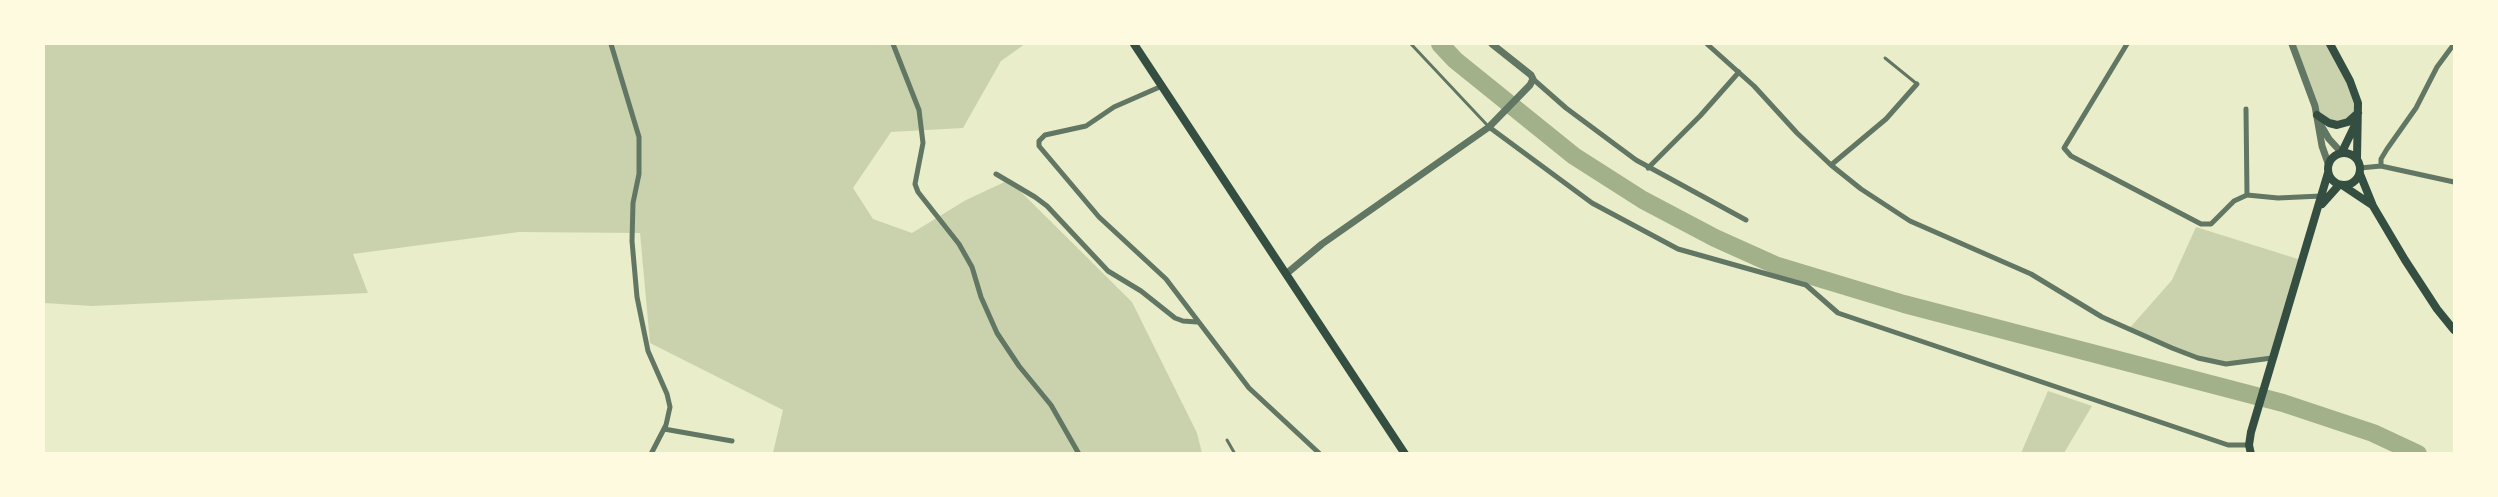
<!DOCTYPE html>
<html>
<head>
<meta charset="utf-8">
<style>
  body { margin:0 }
  #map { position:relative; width:2498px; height:497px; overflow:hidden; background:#e9edc9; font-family:Lato,sans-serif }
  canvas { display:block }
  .frame { position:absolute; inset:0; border:45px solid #fefae0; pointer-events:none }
</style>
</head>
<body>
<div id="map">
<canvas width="2498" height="497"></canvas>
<div class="frame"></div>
</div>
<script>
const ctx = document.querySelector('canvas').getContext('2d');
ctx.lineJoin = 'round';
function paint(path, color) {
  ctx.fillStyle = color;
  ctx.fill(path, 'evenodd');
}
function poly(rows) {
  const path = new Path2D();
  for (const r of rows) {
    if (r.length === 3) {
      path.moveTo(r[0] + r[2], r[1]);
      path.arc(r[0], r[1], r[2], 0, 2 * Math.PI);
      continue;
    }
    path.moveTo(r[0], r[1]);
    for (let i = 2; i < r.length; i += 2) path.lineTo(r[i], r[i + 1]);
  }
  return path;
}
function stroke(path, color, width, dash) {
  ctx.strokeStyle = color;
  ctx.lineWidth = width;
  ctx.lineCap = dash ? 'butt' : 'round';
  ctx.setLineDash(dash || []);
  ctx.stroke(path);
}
const green = poly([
  [44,44,1025,44,1001,61,963,128,891,132,853,188,873,219,912,233,966,200,1009,180,1132,302,1197,433,1202,453,773,453,783,410,650,343,640,233,519,232,353,254,368,293,92,306,44,303],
  [2292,44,2330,44,2345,71,2358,112,2342,124,2317,115],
  [2196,227,2301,260,2272,358,2215,363,2128,330,2172,280],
  [2048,391,2092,406,2064,453,2021,453]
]);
const river = poly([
  [1440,44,1455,60,1574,156,1643,200,1715,238,1775,265,1904,304,2283,403,2373,433,2418,454]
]);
const service = poly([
  [1411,44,1488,126],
  [1885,58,1917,84],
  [1227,440,1235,454]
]);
const minor = poly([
  [611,44,639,137,639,174,633,203,632,241,637,297,648,351,667,394,670,407,666,425,651,454],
  [893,44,919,110,923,143,915,184,918,192,959,244,972,267,981,297,997,333,1019,366,1051,405,1079,454],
  [1707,44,1754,86,1797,133,1831,165,1861,189,1910,221,2031,274,2102,317,2172,348,2198,358,2226,364,2272,358],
  [2127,44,2064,148,2071,156,2201,224,2211,224,2234,201,2247,195,2278,198,2321,196],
  [1533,79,1566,108,1636,160,1746,220],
  [1162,86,1114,107,1086,126,1045,135,1039,141,1039,146,1099,217,1166,279,1249,388,1320,454],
  [2246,109,2247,195],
  [1489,127,1592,203,1678,249,1806,285,1838,313,2228,445,2249,445],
  [1831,165,1886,119,1917,84],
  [2381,166,2381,159,2387,149,2416,108,2437,67,2454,44],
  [1648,168,1700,116,1739,72],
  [2360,168,2381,166,2454,182],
  [996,174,1035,197,1047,206,1108,271,1141,291,1175,318,1183,321,1197,322],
  [664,429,732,441]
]);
const tertiary = poly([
  [2292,44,2315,106,2322,146,2328,163],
  [2319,122,2329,139,2341,152],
  [1286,274,1322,244,1489,127,1530,85,1533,79,1531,75,1492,44]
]);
const secondary = poly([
  [2360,174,2373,206,2405,260,2437,309,2454,330],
  [2342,185,2372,205]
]);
const primary = poly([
  [1134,44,1405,454],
  [2330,44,2350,81,2358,103,2357,158],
  [2317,115,2329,123,2337,125,2348,122,2358,113],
  [2342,152,2355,125],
  [2344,169,16],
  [2322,204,2339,185],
  [2251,454,2249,445,2251,432,2328,173]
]);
paint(green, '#cad2ad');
stroke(river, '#a3b18a', 18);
stroke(service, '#617663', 3);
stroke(minor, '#617663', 5);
stroke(tertiary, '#617663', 7);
stroke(secondary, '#344e41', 8);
stroke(primary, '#344e41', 8);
</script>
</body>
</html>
